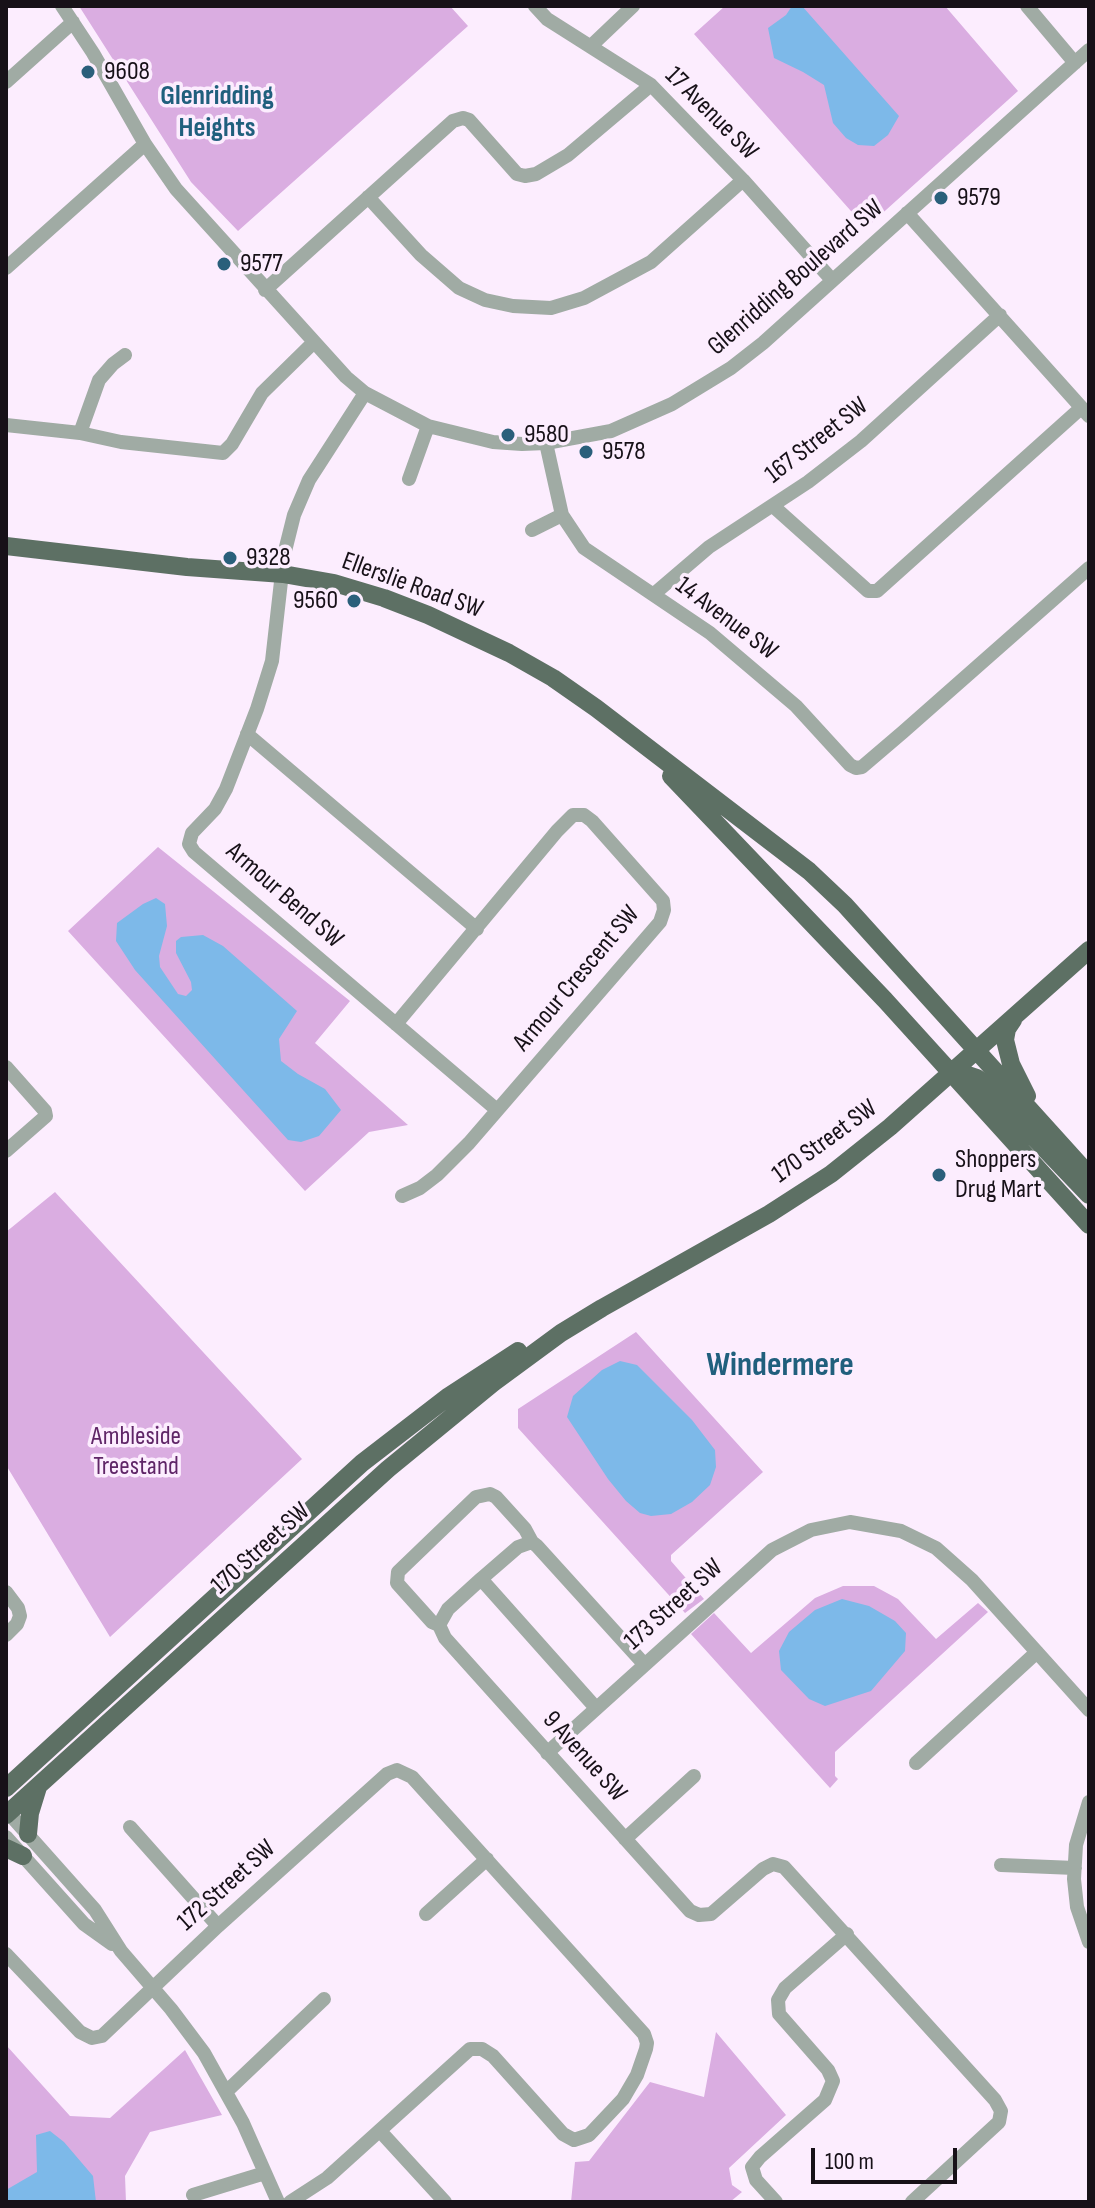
<!DOCTYPE html>
<html>
<head>
<meta charset="utf-8">
<style>
  body { margin:0 }
  #map { position:relative; width:1095px; height:2208px; overflow:hidden; background:#fcedfe; font-family:"Sofia Sans Condensed",sans-serif }
  canvas { display:block }
  .frame { position:absolute; inset:0; border:8px solid #171118; pointer-events:none }
  .scale { position:absolute; left:811px; top:2148px; width:146px; height:36px; box-sizing:border-box; border:4px solid #171118; border-top:0; padding-left:10px; font-size:24px; line-height:28px; white-space:nowrap; color:#171118; -webkit-text-stroke:6px #fcedfe; paint-order:stroke }
</style>
</head>
<body>
<div id="map">
<canvas width="1095" height="2208"></canvas>
<div class="frame"></div>
<div class="scale">100 m</div>
</div>
<script>
const ctx = document.querySelector('canvas').getContext('2d');
ctx.lineJoin = 'round';
function paint(path, color) {
  ctx.fillStyle = color;
  ctx.fill(path, 'evenodd');
}
function poly(rows) {
  const path = new Path2D();
  for (const r of rows) {
    path.moveTo(r[0], r[1]);
    for (let i = 2; i < r.length; i += 2) path.lineTo(r[i], r[i + 1]);
  }
  return path;
}
function stroke(path, color, width, dash) {
  ctx.strokeStyle = color;
  ctx.lineWidth = width;
  ctx.lineCap = dash ? 'butt' : 'round';
  ctx.setLineDash(dash || []);
  ctx.stroke(path);
}
function write(font, color, halo, rows, align = 'center') {
  ctx.font = font + ' "Sofia Sans Condensed",sans-serif';
  ctx.lineWidth = 7;
  ctx.setLineDash([]);
  ctx.textBaseline = 'middle';
  ctx.strokeStyle = halo;
  ctx.fillStyle = color;
  for (const [text, x, y, turn = 0] of rows) {
    ctx.save();
    ctx.translate(x, y);
    ctx.rotate((+turn || 0) * Math.PI / 180);
    ctx.textAlign = isNaN(turn) ? turn : align;
    if (halo) ctx.strokeText(text, 0, 0);
    ctx.fillText(text, 0, 0);
    ctx.restore();
  }
}
const green = poly([
  [79,6,450,6,468,26,238,231,191,182],
  [725,6,945,6,1018,91,866,228,694,34],
  [158,847,350,1001,315,1043,408,1125,369,1132,305,1191,68,931],
  [55,1192,302,1459,110,1637,6,1465,6,1232],
  [636,1332,763,1472,671,1555,671,1561,704,1599,685,1613,518,1428,518,1409],
  [843,1586,874,1586,898,1599,936,1639,978,1603,988,1612,835,1752,835,1776,838,1779,830,1788,691,1634,714,1613,751,1653,815,1598],
  [716,2032,786,2115,729,2168,732,2185,742,2192,730,2202,571,2202,575,2162,589,2161,650,2082,704,2097],
  [6,2045,70,2116,110,2118,185,2050,222,2115,150,2132,125,2176,126,2202,6,2202]
]);
const water = poly([
  [792,6,802,6,899,116,888,135,874,146,858,145,846,138,833,123,824,85,803,72,774,58,768,28,786,15],
  [156,898,165,904,167,926,159,956,160,967,178,994,186,996,192,990,191,982,176,953,176,941,181,937,203,935,223,946,297,1011,279,1039,281,1061,298,1074,325,1089,341,1110,319,1136,301,1142,288,1140,135,970,116,941,117,923,143,904],
  [620,1361,637,1365,692,1420,715,1450,716,1467,710,1485,692,1502,671,1514,651,1516,640,1513,626,1501,608,1479,567,1417,573,1396,602,1370],
  [842,1599,869,1606,895,1621,906,1633,905,1651,871,1691,825,1706,809,1699,781,1670,779,1651,789,1632,815,1610],
  [50,2131,64,2142,93,2176,96,2202,6,2202,6,2190,37,2172,36,2135]
]);
const minor = poly([
  [62,6,93,53,145,144,176,189,346,377,365,393,428,426,493,442,522,444,546,443,611,431,672,404,731,368,763,343,1089,50],
  [535,6,547,19,651,85,743,180,832,280],
  [1027,6,1075,63],
  [592,45,633,6],
  [6,82,73,22],
  [368,197,421,255,459,288,485,300,513,306,551,308,584,298,651,262,743,180],
  [907,213,1089,416],
  [6,268,145,144],
  [265,290,453,121,463,118,469,120,517,174,525,176,536,174,568,155,651,85],
  [365,393,309,480,294,515,284,555,272,661,257,709,226,789,215,809,192,833,189,844,194,852,497,1110],
  [6,425,80,433,121,442,223,453,232,444,262,393,313,343],
  [80,433,99,380,113,364,125,355],
  [546,443,562,515,584,548,710,633,796,706,850,765,856,768,862,767,903,732,1089,568],
  [409,479,428,426],
  [773,506,868,591,877,591,1081,408],
  [532,530,562,515],
  [654,594,709,547,808,482,861,441,1000,315],
  [247,734,477,929],
  [396,1024,557,831,573,815,584,815,592,821,663,901,664,910,660,922,469,1143,437,1175,420,1188,402,1196],
  [6,1067,45,1111,46,1116,6,1151],
  [481,1579,596,1708],
  [6,1592,18,1608,20,1616,17,1624,6,1635],
  [439,1625,445,1638,690,1911,699,1915,711,1914,763,1869,773,1864,784,1867,995,2100,1001,2111,999,2122,912,2202],
  [439,1625,432,1622,397,1583,398,1572,476,1497,490,1494,496,1497,525,1529,532,1542,537,1546,644,1664],
  [439,1625,448,1609,481,1579,518,1547,532,1542],
  [547,1753,772,1550,811,1530,850,1522,901,1531,936,1548,972,1580,1089,1710],
  [916,1763,1037,1652],
  [1089,1802,1076,1845,1074,1879,1077,1907,1089,1942],
  [6,1810,95,1910,121,1951,171,2009,204,2053,243,2123,278,2202],
  [130,1827,218,1926],
  [6,1837,84,1924,112,1944],
  [625,1839,694,1776],
  [1001,1865,1075,1868],
  [426,1914,487,1859],
  [6,1954,80,2032,92,2038,102,2036,218,1926,387,1774,397,1770,412,1777,644,2034,647,2043,646,2049,637,2075,623,2099,589,2135,574,2140,563,2134,493,2056,482,2049,470,2049,327,2178,290,2202],
  [227,2091,324,1999],
  [380,2131,445,2202],
  [193,2195,265,2173],
  [776,2202,756,2180,752,2167,760,2157,825,2100,833,2081,828,2070,779,2014,778,2000,785,1988,847,1934]
]);
const major = poly([
  [6,546,187,567,283,574,334,583,384,598,428,615,509,653,553,678,596,708,809,871,845,905,1089,1175],
  [671,776,885,1000,1089,1225],
  [1013,1020,1007,1029,1005,1040,1011,1064,1027,1096],
  [951,1073,959,1072,977,1078,1089,1195],
  [6,1788,362,1463,449,1396,518,1351],
  [6,1815,388,1469,493,1383,561,1333,602,1308,769,1214,831,1174,890,1127,1089,950],
  [28,1834,30,1813,38,1787],
  [6,1848,23,1856]
]);
const markers = [
  [88,72,8,"#2a5f7b"],
  [941,198,8,"#2a5f7b"],
  [224,264,8,"#2a5f7b"],
  [508,435,8,"#2a5f7b"],
  [586,452,8,"#2a5f7b"],
  [230,558,8,"#2a5f7b"],
  [354,601,8,"#2a5f7b"],
  [939,1175,8,"#2a5f7b"]
];
const poiNames = [
  ["9608",104,72],
  ["9579",957,198],
  ["9577",240,264],
  ["9580",524,435],
  ["9578",602,452],
  ["9328",246,558],
  ["9560",338,601,"right"],
  ["Shoppers",955,1160],
  ["Drug Mart",955,1190]
];
const streetNames = [
  ["17 Avenue SW",711,114,45],
  ["Glenridding Boulevard SW",796,278,-41],
  ["167 Street SW",817,441,-38],
  ["Ellerslie Road SW",412,586,20],
  ["14 Avenue SW",726,619,37],
  ["Armour Bend SW",284,896,41],
  ["Armour Crescent SW",577,979,-50],
  ["170 Street SW",825,1142,-36],
  ["170 Street SW",261,1549,-42],
  ["173 Street SW",674,1605,-42],
  ["9 Avenue SW",584,1757,48],
  ["172 Street SW",227,1886,-42]
];
const parkNames = [
  ["Ambleside",136,1437],
  ["Treestand",136,1467]
];
const neighbourhoodNames = [
  ["Glenridding",217,97],
  ["Heights",217,129]
];
const districtNames = [
  ["Windermere",780,1366]
];
paint(green, '#daade1');
paint(water, '#7db9e9');
stroke(minor, '#a0aba4', 14);
stroke(major, '#5d7064', 18);
for (const [x, y, r, color] of markers) {
  const dot = new Path2D();
  dot.arc(x, y, r, 0, 2 * Math.PI);
  ctx.fillStyle = color;
  ctx.fill(dot);
  stroke(dot, '#fcedfe', 3);
}
write('26px', '#171118', '#fcedfe', poiNames, 'left');
write('26px', '#171118', '#fcedfe', streetNames);
write('26px', '#5f2567', '#fcedfe', parkNames);
write('bold 28px', '#205f7d', '#fcedfe', neighbourhoodNames);
write('bold 34px', '#205f7d', '#fcedfe', districtNames);
</script>
</body>
</html>
